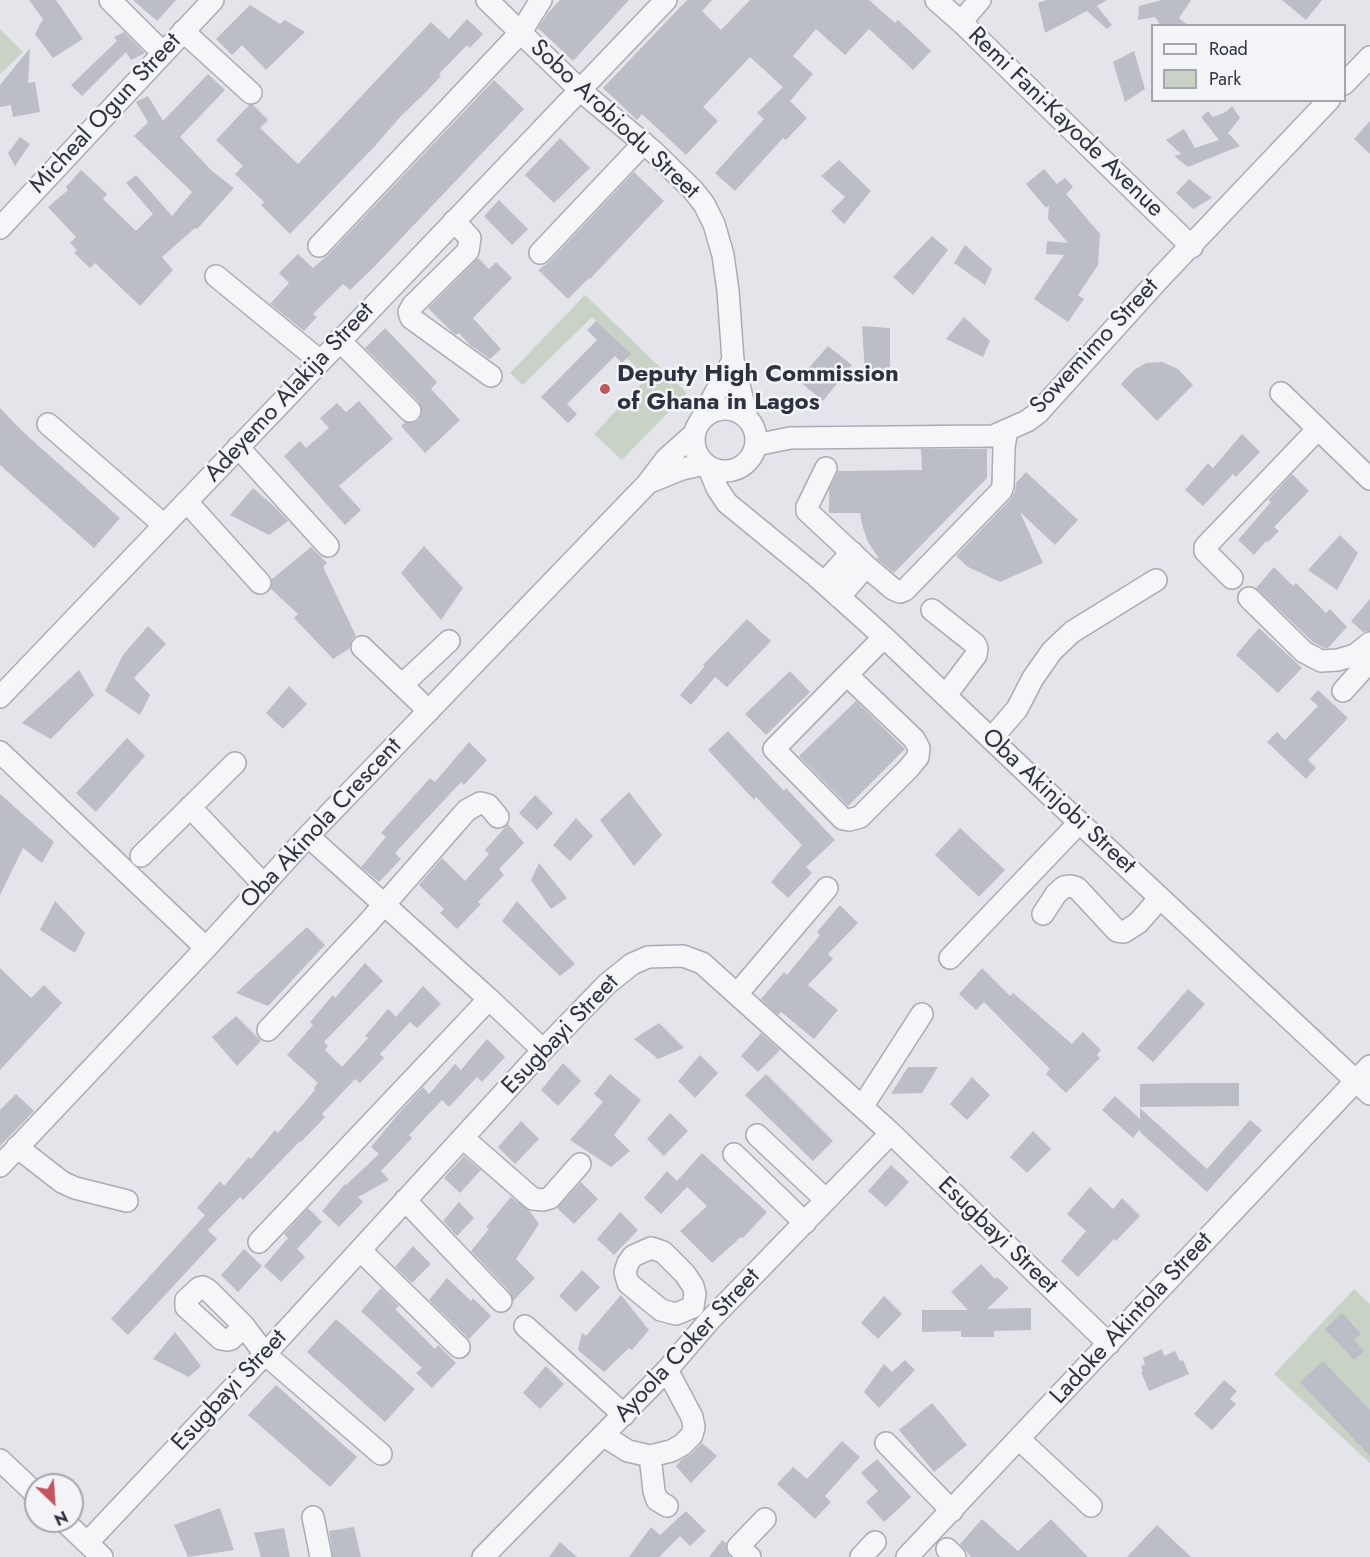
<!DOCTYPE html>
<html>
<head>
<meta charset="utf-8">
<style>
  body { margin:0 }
  #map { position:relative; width:1370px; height:1557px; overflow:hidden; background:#e3e5ea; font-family:Jost,sans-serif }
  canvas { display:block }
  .legend { position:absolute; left:1151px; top:24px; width:195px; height:78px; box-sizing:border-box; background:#f3f4f7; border:2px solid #a3a6ae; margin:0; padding:8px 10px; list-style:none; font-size:18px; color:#2c3240 }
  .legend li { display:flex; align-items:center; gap:12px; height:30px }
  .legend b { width:30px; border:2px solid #a3a6ae }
  .north { position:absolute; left:24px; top:1473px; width:60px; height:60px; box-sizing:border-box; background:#f3f4f7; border:2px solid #a3a6ae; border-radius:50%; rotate:155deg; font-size:16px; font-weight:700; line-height:24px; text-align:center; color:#2c3240 }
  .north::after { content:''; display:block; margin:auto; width:21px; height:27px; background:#c2555e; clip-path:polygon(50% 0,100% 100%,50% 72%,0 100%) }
</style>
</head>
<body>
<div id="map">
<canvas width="1370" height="1557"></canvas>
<ul class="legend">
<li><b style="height:8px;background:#f5f6f8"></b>Road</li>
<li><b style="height:16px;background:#c8d3c5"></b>Park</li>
</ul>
<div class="north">N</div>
</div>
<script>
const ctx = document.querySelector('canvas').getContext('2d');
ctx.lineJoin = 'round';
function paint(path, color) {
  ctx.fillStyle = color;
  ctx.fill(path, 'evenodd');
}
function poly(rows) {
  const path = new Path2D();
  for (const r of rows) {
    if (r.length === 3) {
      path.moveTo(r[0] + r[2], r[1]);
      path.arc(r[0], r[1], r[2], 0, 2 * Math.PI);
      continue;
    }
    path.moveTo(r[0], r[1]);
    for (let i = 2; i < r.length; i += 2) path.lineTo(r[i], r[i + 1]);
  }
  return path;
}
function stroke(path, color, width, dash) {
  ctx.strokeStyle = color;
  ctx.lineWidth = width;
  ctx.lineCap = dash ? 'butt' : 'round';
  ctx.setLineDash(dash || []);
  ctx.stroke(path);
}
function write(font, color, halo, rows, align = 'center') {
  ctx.font = font + ' Jost,sans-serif';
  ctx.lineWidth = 5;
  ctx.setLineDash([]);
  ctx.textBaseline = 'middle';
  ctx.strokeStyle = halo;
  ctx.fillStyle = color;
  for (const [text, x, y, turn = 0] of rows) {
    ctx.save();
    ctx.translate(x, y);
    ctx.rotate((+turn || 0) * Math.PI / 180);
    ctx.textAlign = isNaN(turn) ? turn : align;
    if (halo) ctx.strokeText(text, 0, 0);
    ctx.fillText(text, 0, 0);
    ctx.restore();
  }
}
const green = poly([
  [0,29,23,52,0,74],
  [585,295,687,393,622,460,594,434,647,378,627,358,630,354,592,317,523,385,510,373],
  [1354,1289,1370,1304,1370,1463,1274,1374]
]);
const building = poly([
  [29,0,56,0,83,39,53,58,35,34,43,19],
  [133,0,176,0,157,21],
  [560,0,629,0,573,61,538,28,548,13],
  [687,0,712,0,702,11,721,30,750,0,869,0,895,23,898,20,931,51,913,70,869,29,845,55,816,29,793,56,813,74,790,101,807,118,786,140,783,138,735,191,715,173,764,119,757,113,783,87,750,57,703,107,718,121,686,155,642,114,637,120,603,88],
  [1047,0,1107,0,1097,6,1112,25,1107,29,1087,11,1045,33,1038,3],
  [1162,0,1191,0,1179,18,1189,26,1161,26,1155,17,1138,20,1139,6],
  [1282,0,1322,0,1306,20],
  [250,5,280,24,285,20,305,32,266,70,242,45,232,55,216,39],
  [467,19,483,34,470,48,467,45,439,74,441,76,425,93,401,116,374,147,290,234,261,205,264,202,235,174,243,166,216,140,249,105,253,105,268,120,260,128,298,164,431,22,449,39],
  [124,32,145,53,131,60,126,52,82,96,71,85,117,41,114,37],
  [30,48,28,83,35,82,40,112,13,117,11,105,0,107,0,85],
  [1134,51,1145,89,1125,102,1113,62],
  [208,74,225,90,180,137,212,171,234,188,197,229,195,228,162,257,173,270,140,306,95,263,90,268,74,253,77,250,70,243,76,237,48,207,68,190,66,187,81,170,107,194,103,199,136,231,153,214,126,183,136,175,172,216,192,192,134,136,148,122,136,102,148,96,163,121],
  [494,80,524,109,374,267,350,290,343,284,313,314,317,317,304,331,270,304,289,283,279,273,298,254,313,268,328,255],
  [1232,106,1240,118,1228,133,1240,146,1188,167,1174,156,1181,154,1166,140,1184,129,1195,148,1219,140,1201,117,1208,111,1213,117,1226,112],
  [1370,121,1370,154,1354,139],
  [20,137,30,144,15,166,8,153],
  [560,138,590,168,554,203,525,175],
  [839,160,871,191,844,224,831,211,845,197,821,176],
  [1044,169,1057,184,1065,178,1073,187,1066,194,1100,234,1098,265,1078,295,1084,299,1068,322,1034,299,1064,255,1046,254,1047,241,1068,243,1048,219,1049,205,1046,208,1026,184],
  [634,172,664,201,590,279,589,278,568,299,538,270,549,262],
  [1189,179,1212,198,1193,209,1176,193],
  [499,200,528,229,512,245,484,216],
  [932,236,948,250,913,295,893,277],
  [965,245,992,269,985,285,954,263],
  [478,258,489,269,496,262,512,278,473,318,501,349,490,359,470,345,459,333,456,335,452,332,428,308],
  [964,317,990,341,983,357,946,339],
  [596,321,631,354,622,363,615,356,567,404,577,414,568,423,541,397,597,340,587,330],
  [862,326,890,328,890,376,865,373],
  [385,328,437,382,431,389,460,420,425,453,401,426,405,422,413,423,419,420,422,414,419,402,365,348],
  [828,346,852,365,823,401,798,380],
  [1162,362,1178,369,1193,385,1157,421,1121,384,1134,370,1146,363],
  [359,401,393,439,339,486,361,510,345,525,284,456,300,441,306,448,329,428,320,418,337,403,346,412],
  [0,408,23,432,120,518,94,548,0,465],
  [1242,434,1260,452,1236,477,1233,474,1203,506,1185,490,1208,463,1213,468],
  [921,449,987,449,987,478,894,573,877,559,878,557,868,542,863,528,860,513,829,513,829,490,838,471,922,470],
  [1026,472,1078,520,1055,545,1020,512,1043,563,1000,582,968,567,956,556,1010,500,1015,491,1016,483],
  [1292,474,1309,491,1274,527,1279,531,1268,542,1266,541,1254,555,1238,540,1271,502,1268,500],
  [253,488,275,507,288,521,269,535,230,515],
  [1340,535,1358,553,1337,590,1308,570],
  [424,546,463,588,441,620,401,573],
  [311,547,327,563,323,567,356,636,352,639,350,648,333,659,294,618,298,614,271,589,272,579],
  [1274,567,1293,586,1296,583,1326,613,1330,609,1347,627,1328,648,1324,648,1313,642,1256,588],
  [1370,599,1370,631,1363,632,1351,621],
  [747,619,771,641,727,687,715,677,691,705,680,695,705,666,703,665],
  [148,626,166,644,134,678,150,695,140,715,105,691,123,655],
  [1259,628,1302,668,1278,693,1236,655],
  [79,670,94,695,51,739,22,723],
  [790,671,810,692,766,735,745,714],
  [289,686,307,704,283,729,266,713],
  [1318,690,1348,718,1308,760,1316,768,1306,779,1267,742,1277,732,1285,740,1318,706,1310,699],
  [856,701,905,749,848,806,799,756],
  [728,731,784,791,786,788,835,840,806,867,812,873,788,898,771,882,802,845,756,797,754,800,708,750],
  [127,738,145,756,96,812,76,793],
  [469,742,487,760,464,785,461,782,395,853,401,859,379,882,361,867,386,837,381,833,430,778,435,782],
  [629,792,662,835,634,866,600,820],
  [0,794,54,842,42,863,23,848,0,895],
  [535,795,553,813,537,830,519,813],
  [576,818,593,836,570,861,553,845],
  [508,824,524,843,499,869,504,875,478,902,481,904,457,929,440,913,444,909,419,885,442,858,465,881,489,854,485,850],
  [960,828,1005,870,979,897,935,855],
  [539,863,567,898,551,909,531,880],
  [55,901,85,933,75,953,40,930],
  [517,901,575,964,560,976,502,921],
  [840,905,858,923,828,954,833,959,808,985,838,1010,814,1039,781,1012,778,1015,761,999,784,972,787,975,820,935,817,932],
  [307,927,325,945,268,1006,236,993],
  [365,963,383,981,324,1042,328,1046,325,1050,342,1067,368,1038,365,1036,388,1009,396,1017,423,986,441,1004,417,1028,410,1022,380,1054,384,1058,360,1083,355,1079,322,1114,325,1117,301,1142,300,1141,243,1200,240,1197,208,1230,217,1239,128,1335,111,1319,205,1215,197,1208,220,1181,224,1186,249,1157,251,1159,275,1130,278,1133,315,1090,314,1088,318,1083,287,1055,313,1025,310,1022,333,995,335,998],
  [0,968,31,998,44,985,62,1003,0,1070],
  [982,968,1010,996,1013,993,1072,1044,1083,1032,1101,1050,1097,1055,1100,1058,1066,1093,1046,1074,1050,1069,984,1002,976,1010,959,994],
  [1188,989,1205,1004,1153,1062,1137,1048],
  [236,1016,261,1041,237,1066,212,1037],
  [659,1023,684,1048,658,1059,634,1039],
  [761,1033,780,1050,758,1072,741,1056],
  [487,1039,505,1057,482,1082,477,1077,449,1107,442,1100,409,1135,412,1138,381,1171,389,1180,358,1197,363,1202,339,1227,322,1211,345,1184,346,1185,379,1154,371,1147,399,1113,423,1087,429,1094,455,1064,461,1070],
  [700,1055,718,1073,695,1098,678,1081],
  [563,1063,581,1081,558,1106,541,1090],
  [908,1067,938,1067,922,1093,891,1094],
  [610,1074,641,1100,614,1135,630,1151,611,1167,570,1140,603,1102,594,1094],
  [766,1074,833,1141,813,1161,745,1095],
  [972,1077,990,1095,967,1120,950,1104],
  [1192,1083,1239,1083,1239,1106,1140,1107,1140,1084],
  [16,1094,34,1111,0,1146,0,1110],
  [1115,1096,1140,1119,1140,1108,1207,1169,1250,1120,1262,1130,1207,1192,1140,1132,1140,1129,1133,1138,1102,1110],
  [670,1113,688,1131,664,1156,647,1139],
  [521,1121,539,1139,515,1164,498,1147],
  [1033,1131,1051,1149,1027,1173,1010,1157],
  [702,1153,767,1212,743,1238,741,1237,712,1263,680,1231,707,1206,687,1187,661,1214,644,1198,667,1171,677,1181],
  [464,1156,481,1170,460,1193,444,1178],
  [891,1165,909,1182,886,1207,868,1191],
  [581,1182,598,1199,574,1224,557,1208],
  [1090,1187,1113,1209,1122,1198,1140,1216,1116,1241,1114,1239,1078,1277,1061,1261,1086,1231,1067,1214],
  [511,1197,529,1210,539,1224,516,1259,535,1278,513,1301,510,1292,471,1251,489,1229,486,1227],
  [459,1202,474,1218,457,1236,443,1221],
  [308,1208,322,1222,297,1249,305,1257,281,1282,264,1266,288,1238,284,1234],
  [620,1212,638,1230,614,1255,597,1239],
  [413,1246,431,1264,412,1283,395,1267],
  [244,1249,262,1266,238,1292,221,1275],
  [981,1264,995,1279,997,1277,1009,1288,987,1309,1031,1308,1031,1330,994,1331,994,1337,961,1337,961,1331,922,1332,922,1310,968,1310,951,1292],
  [582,1270,600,1287,576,1312,559,1296],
  [447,1278,471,1301,473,1298,491,1316,469,1339,429,1300],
  [381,1288,399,1306,395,1309,435,1349,438,1345,456,1363,432,1388,416,1373,422,1368,361,1311],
  [621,1295,649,1330,632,1350,629,1348,604,1372,578,1350,582,1333,586,1336],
  [884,1296,902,1314,878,1339,861,1323],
  [1342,1313,1361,1334,1354,1340,1364,1351,1354,1360,1325,1329],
  [336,1319,415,1389,385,1422,307,1352],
  [175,1332,201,1366,189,1377,153,1359],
  [1162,1349,1164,1356,1175,1351,1180,1361,1183,1360,1189,1374,1149,1391,1141,1372,1143,1371,1141,1366,1145,1364,1143,1358],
  [905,1360,915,1370,879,1408,864,1392,884,1364,892,1372],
  [1323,1361,1370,1410,1370,1456,1300,1382],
  [546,1366,564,1384,540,1409,523,1393],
  [1224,1380,1237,1391,1230,1399,1236,1404,1212,1430,1194,1414],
  [276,1385,357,1457,330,1487,248,1415],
  [932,1403,967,1445,934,1472,899,1430],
  [842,1441,860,1457,825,1496,831,1502,815,1519,777,1484,793,1467,807,1479],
  [702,1443,717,1456,691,1483,676,1466,681,1460,691,1454],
  [877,1459,911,1497,884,1522,866,1502,878,1491,861,1473],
  [220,1508,234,1550,188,1557,174,1525],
  [686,1511,706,1531,690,1546,680,1536,659,1557,629,1557,651,1527,660,1535],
  [982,1519,1018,1551,1051,1519,1088,1557,971,1557,960,1544],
  [1157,1525,1191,1557,1127,1557],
  [354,1527,361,1557,333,1557,329,1531],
  [284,1528,290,1557,261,1557,254,1533],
  [722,1540,726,1543,726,1551,730,1557,709,1557],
  [560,1542,577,1557,549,1557]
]);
const minor = poly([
  [110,0,163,53],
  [487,0,581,91,654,152,693,190,704,204,714,224,723,255,728,291,733,360,747,418],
  [936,0,961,22,1192,247],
  [961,22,980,0],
  [183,31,251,93],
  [1344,84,1370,57],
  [454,221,470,238,468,251,413,305,409,312,411,318,491,376],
  [0,228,213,0],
  [319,246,521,32,541,0],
  [540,253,644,143],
  [216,276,320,361],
  [339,340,410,411],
  [1281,393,1370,479],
  [725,440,31],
  [701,420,733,360],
  [48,424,164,525],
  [756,445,790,438,993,436,1027,421,1038,413,1160,278,1329,100],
  [238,447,328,546],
  [708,466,717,488,727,503,816,576,884,637,1050,795,1370,1094],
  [826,468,807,507,807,511,866,566,893,589,900,592,905,590,1001,491,1003,486,1004,447,1007,430],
  [650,482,682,469,705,464],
  [187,502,260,583],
  [1232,578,1205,551,1205,547,1317,430],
  [824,583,852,552],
  [839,597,866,566],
  [1249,598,1304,652,1321,661,1338,660,1355,655,1370,643],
  [932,610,975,644,977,648,976,655,946,695],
  [362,647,429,711],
  [848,676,914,739,919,748,918,757,908,769,860,817,849,820,843,819,774,749,884,637],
  [402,685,449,641],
  [1343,691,1370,661],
  [0,697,666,0],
  [991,739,1017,709,1033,678,1052,651,1072,632,1156,580],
  [0,752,206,948],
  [190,807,264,885],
  [308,836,489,999,543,1050],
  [141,856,235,763],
  [1043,914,1056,894,1064,887,1071,886,1077,888,1117,931,1124,932,1138,923,1160,898],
  [950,958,1079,823],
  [737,994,827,888],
  [268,1030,368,923,467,810,480,803,488,805,498,817],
  [862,1107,922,1014],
  [757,1135,826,1200],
  [463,1138,533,1199,543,1200,550,1198,580,1164],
  [17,1147,62,1182,75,1188,127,1201],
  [734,1154,805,1223],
  [0,1166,206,948,308,836,647,484,666,459,694,434],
  [405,1200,501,1301],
  [259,1242,489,999],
  [651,1248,663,1252,685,1274,693,1286,695,1294,693,1307,676,1314,661,1310,628,1283,625,1272,628,1263,633,1256,651,1248],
  [360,1250,459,1347],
  [244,1326,231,1339,227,1340,221,1339,186,1307,186,1300,199,1288,203,1287,208,1290,244,1326,265,1354,381,1454],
  [525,1326,624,1415],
  [604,1436,628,1451,650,1456,671,1451,682,1445,692,1435,694,1427,692,1417,667,1370],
  [1019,1439,1091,1506],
  [886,1443,952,1511],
  [650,1456,654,1491,657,1500,667,1506],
  [0,1460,36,1494],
  [313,1517,321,1557],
  [64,1521,102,1557],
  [87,1543,265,1354,543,1050,607,984,632,964,648,957,683,956,702,963,891,1133,1109,1344],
  [947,1549,955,1557],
  [483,1557,667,1370,709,1321,891,1133],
  [750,1557,738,1547,765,1519],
  [861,1557,875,1542],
  [907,1557,1370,1066]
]);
const markers = [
  [605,389,6,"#c2555e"]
];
const streetNames = [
  ["Micheal Ogun Street",106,114,-47],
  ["Sobo Arobiodu Street",614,120,43],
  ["Remi Fani-Kayode Avenue",1065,123,44],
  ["Sowemimo Street",1095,347,-47],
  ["Adeyemo Alakija Street",290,393,-47],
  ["Oba Akinjobi Street",1058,802,43],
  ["Oba Akinola Crescent",322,824,-47],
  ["Esugbayi Street",561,1035,-46],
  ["Esugbayi Street",997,1236,44],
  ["Ladoke Akintola Street",1132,1319,-47],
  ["Ayoola Coker Street",688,1346,-47],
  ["Esugbayi Street",230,1391,-47]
];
const poiNames = [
  ["Deputy High Commission",617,375],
  ["of Ghana in Lagos",617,403]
];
paint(green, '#c8d3c5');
paint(building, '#bbbec6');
stroke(minor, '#a8acb4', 24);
stroke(minor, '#f5f6f8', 21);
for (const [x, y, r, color] of markers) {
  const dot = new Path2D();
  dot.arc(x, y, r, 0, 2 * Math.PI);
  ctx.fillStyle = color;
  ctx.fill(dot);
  stroke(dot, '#f3f4f7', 2);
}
write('24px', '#2c3240', '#f3f4f7', streetNames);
write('bold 24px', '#2c3240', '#f3f4f7', poiNames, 'left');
</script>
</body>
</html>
